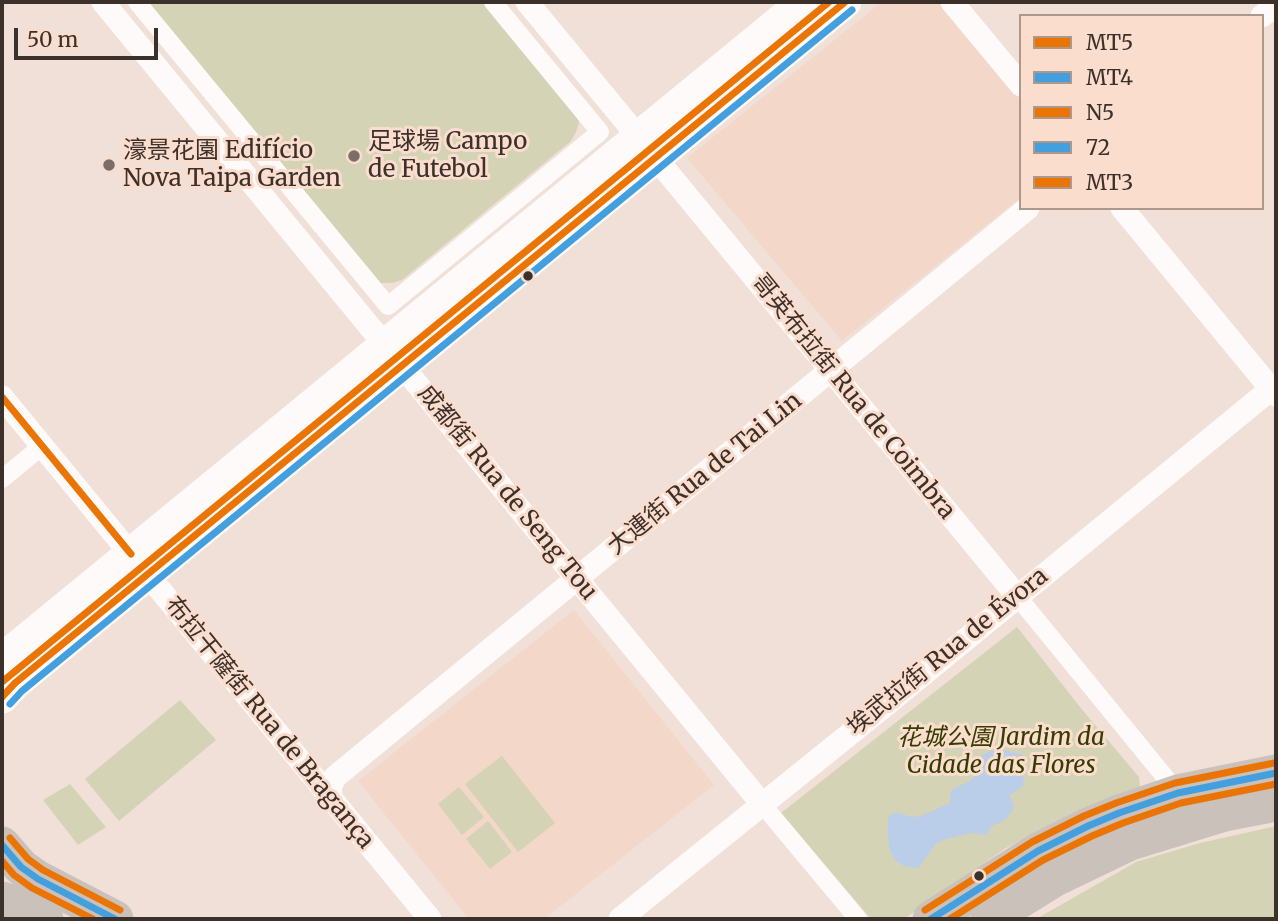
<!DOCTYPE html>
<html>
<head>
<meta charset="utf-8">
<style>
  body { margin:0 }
  #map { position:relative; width:1278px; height:921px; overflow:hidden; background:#f0e0d8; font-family:Merriweather,serif }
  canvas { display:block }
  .frame { position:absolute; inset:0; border:4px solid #3b302a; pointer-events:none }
  .legend { position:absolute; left:1019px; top:14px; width:245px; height:196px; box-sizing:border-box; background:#fbddce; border:2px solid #ae988c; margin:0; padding:9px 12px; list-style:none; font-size:21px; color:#3b302a }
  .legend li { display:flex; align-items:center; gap:14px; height:35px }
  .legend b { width:35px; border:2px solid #ae988c }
  .scale { position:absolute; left:14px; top:28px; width:144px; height:32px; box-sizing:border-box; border:4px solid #3b302a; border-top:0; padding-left:9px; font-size:21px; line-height:24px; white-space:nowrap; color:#3b302a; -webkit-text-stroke:5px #fbddce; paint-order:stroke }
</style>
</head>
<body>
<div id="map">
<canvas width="1278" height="921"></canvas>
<div class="frame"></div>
<ul class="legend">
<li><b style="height:9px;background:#eb7504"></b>MT5</li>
<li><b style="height:9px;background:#449fdf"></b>MT4</li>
<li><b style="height:9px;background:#eb7504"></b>N5</li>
<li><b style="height:9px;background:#449fdf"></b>72</li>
<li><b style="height:9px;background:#eb7504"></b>MT3</li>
</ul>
<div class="scale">50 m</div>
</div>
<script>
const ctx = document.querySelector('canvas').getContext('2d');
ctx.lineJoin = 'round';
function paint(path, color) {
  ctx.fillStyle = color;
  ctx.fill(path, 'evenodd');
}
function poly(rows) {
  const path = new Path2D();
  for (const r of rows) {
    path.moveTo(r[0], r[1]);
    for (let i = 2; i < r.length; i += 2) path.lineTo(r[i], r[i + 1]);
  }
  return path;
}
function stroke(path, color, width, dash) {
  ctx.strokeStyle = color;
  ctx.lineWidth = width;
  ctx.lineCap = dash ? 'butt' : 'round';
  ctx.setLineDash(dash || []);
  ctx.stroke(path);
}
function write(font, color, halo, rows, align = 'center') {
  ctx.font = font + ' Merriweather,"Noto Sans SC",serif';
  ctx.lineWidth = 6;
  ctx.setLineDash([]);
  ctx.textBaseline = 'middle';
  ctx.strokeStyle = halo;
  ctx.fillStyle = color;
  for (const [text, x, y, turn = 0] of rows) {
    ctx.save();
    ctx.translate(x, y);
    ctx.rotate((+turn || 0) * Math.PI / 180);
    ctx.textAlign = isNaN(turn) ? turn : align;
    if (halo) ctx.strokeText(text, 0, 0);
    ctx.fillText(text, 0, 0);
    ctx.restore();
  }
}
const built = poly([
  [882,2,940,2,1021,101,1021,197,842,341,687,158],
  [574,610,714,785,544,919,469,919,358,781]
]);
const green = poly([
  [140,2,490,2,578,113,579,123,576,132,571,141,402,280,392,283,381,283,371,280],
  [1017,627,1084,712,1139,777,1140,789,1072,815,1006,848,904,919,871,919,781,813],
  [180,700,216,740,119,821,85,779],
  [502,756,555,823,518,852,465,784],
  [70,784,106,827,78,845,43,800],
  [459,787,484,817,462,835,438,804],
  [488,821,512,852,490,869,466,839],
  [1276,826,1276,919,1036,919,1136,862,1200,843]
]);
const water = poly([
  [1003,750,1023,755,1023,759,1022,770,1024,785,1010,795,1014,808,1005,820,992,826,986,835,971,833,942,840,935,845,918,868,904,866,895,860,890,851,888,838,888,820,890,815,895,812,912,817,921,816,950,803,951,790,970,781,974,777,976,767,981,756,990,751]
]);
const pedestrian = poly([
  [137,2,388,306,600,132,493,2],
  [2,479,42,446],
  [1017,596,1178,793],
  [762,804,858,919]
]);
const minor = poly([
  [103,2,762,804],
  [527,2,1017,596],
  [952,2,1021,85],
  [1262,16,1276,5],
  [1122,208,1276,395],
  [2,397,430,919],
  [332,799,330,788,335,777,1028,208],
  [620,919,887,704,1276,385]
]);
const secondary = poly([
  [2,660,804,2],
  [2,697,15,683,845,2]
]);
const primary = poly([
  [2,845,21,867,38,879,115,919],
  [2,900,18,905,45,919],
  [931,919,1038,851,1088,826,1119,813,1178,793,1276,773],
  [989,919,1055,878,1130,842,1224,813,1276,803]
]);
const bus1 = poly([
  [2,397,131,554],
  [2,697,15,683,845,2]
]);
const bus2 = poly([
  [10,704,22,691,852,10]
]);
const bus3 = poly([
  [2,682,829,2]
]);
const bus4 = poly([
  [2,845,21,867,38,879,115,919],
  [931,919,1038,851,1088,826,1119,813,1178,793,1276,773]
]);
const bus5 = poly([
  [2,861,14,875,32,888,93,919],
  [950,919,1043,860,1092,836,1123,823,1181,803,1276,784]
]);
const bus6 = poly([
  [10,838,28,859,43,870,120,910],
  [925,910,1032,842,1084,816,1116,803,1175,783,1274,763]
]);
const markers = [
  [354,156,7,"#7a6e67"],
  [109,165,7,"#7a6e67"],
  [528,276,6,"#3b302a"],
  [979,876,6,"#3b302a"]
];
const poiNames = [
  ["足球場 Campo",368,142],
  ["de Futebol",368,170],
  ["濠景花園 Edifício",123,151],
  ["Nova Taipa Garden",123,179]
];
const streetNames = [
  ["哥英布拉街 Rua de Coimbra",853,397,51],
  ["大連街 Rua de Tai Lin",705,474,-39],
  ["成都街 Rua de Seng Tou",507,493,51],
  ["埃武拉街 Rua de Évora",948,652,-39],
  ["布拉干薩街 Rua de Bragança",269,723,51]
];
const parkNames = [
  ["花城公園 Jardim da",1001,738],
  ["Cidade das Flores",1001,766]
];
paint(built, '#f3d7c9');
paint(green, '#d5d3b6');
paint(water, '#bacde9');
stroke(pedestrian, '#fdfaf9', 18);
stroke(minor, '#fdfaf9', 23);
stroke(secondary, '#fdfaf9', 33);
stroke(primary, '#cac1ba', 37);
stroke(bus1, '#eb7504', 7);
stroke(bus2, '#449fdf', 7);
stroke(bus3, '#eb7504', 7);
stroke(bus4, '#449fdf', 7);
stroke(bus5, '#eb7504', 7);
stroke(bus6, '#eb7504', 7);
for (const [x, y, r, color] of markers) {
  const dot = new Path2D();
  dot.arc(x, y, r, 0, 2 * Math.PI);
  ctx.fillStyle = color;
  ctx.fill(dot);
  stroke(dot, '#fbddce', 2.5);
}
write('24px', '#3b302a', '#fbddce', poiNames, 'left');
write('24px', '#3b302a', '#fbddce', streetNames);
write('italic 24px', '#343c00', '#fbddce', parkNames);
</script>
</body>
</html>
